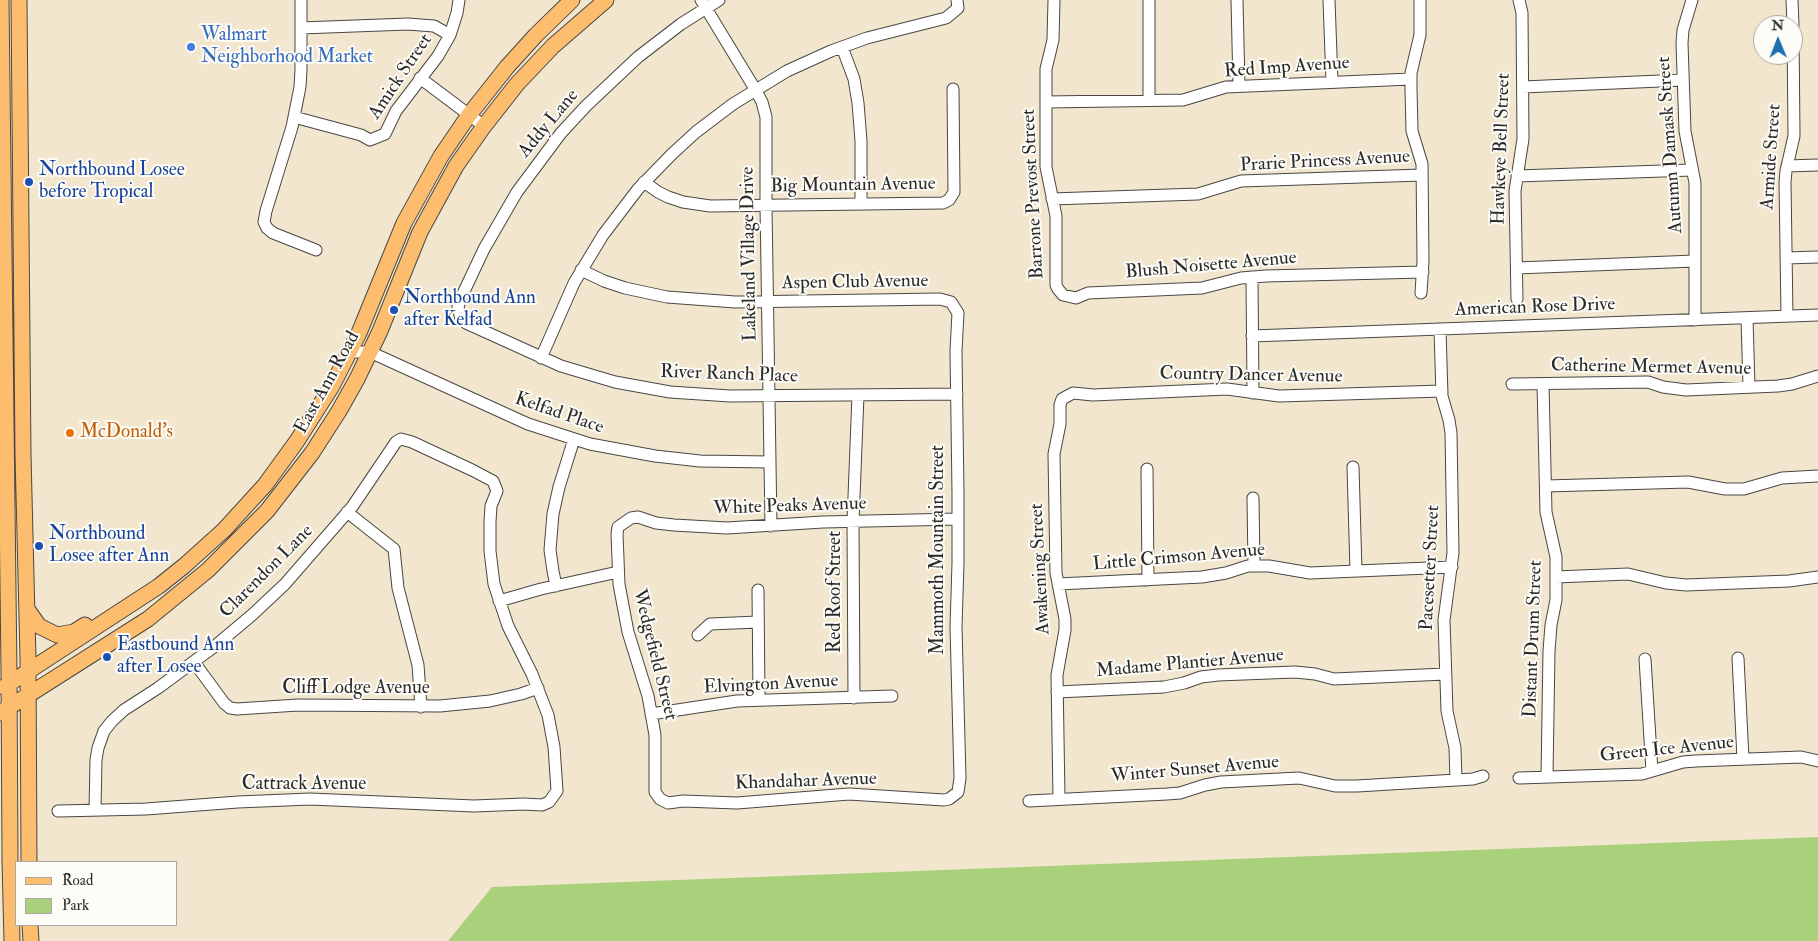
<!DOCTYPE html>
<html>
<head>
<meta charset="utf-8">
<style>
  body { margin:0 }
  #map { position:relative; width:1818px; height:941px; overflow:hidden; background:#f2e7ce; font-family:"IM FELL Double Pica",serif }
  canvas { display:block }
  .legend { position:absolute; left:15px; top:861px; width:162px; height:65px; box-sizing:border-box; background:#fdfcf7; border:1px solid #a9a8a5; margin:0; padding:6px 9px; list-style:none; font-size:15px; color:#2b2b2b }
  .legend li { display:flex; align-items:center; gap:10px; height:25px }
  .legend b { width:25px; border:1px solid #a9a8a5 }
  .north { position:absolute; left:1753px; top:15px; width:50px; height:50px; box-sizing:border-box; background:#fdfcf7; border:1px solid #a9a8a5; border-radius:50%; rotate:359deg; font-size:14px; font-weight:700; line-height:20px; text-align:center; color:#2b2b2b }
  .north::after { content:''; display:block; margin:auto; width:18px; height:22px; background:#1f6fb2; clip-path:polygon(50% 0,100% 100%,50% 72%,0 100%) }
</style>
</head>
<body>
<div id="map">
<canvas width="1818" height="941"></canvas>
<ul class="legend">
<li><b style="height:6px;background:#fcbd6f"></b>Road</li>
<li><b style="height:14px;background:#a9d17c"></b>Park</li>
</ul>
<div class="north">N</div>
</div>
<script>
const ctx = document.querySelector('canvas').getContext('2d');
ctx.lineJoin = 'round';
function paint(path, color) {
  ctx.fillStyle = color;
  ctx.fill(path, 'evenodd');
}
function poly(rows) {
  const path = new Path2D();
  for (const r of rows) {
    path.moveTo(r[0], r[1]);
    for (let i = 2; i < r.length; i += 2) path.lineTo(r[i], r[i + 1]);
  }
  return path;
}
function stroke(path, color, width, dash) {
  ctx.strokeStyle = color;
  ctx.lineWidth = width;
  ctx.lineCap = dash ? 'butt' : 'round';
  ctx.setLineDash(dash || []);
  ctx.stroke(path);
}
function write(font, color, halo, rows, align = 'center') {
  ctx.font = font + ' "IM FELL Double Pica",serif';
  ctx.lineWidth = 4;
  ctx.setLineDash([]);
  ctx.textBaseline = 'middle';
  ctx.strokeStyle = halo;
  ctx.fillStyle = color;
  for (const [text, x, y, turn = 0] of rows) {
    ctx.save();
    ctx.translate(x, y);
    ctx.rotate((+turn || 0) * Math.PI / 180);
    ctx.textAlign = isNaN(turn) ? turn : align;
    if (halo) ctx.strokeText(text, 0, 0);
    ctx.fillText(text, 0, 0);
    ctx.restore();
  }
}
const green = poly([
  [1818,837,1818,941,448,941,492,887]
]);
const minor = poly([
  [301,0,301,69,300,87,292,127,266,211,264,222,267,228,273,233,316,250],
  [701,0,755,89,762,102,766,117,766,206,771,526],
  [719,0,681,24,638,57,586,106,561,133,517,192,484,249,460,300,458,307,461,319,466,323,561,366,615,382,670,392,730,396,957,394],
  [1054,0,1053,40,1046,69,1046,167,1056,216,1056,285,1058,289,1063,295,1076,298,1088,293,1202,288,1241,278,1266,276,1423,272],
  [1237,0,1239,86],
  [1329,0,1332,82],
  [1420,0,1420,35,1411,73,1411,89,1412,131,1422,164,1423,261,1421,293],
  [1692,0,1683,30,1682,43,1685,131,1695,183,1695,320],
  [1792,0,1793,25],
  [1149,1,1149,100],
  [301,28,408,24,434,26,450,35],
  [842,47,854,79,858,103,861,141,861,204],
  [420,78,484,126],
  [1523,87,1683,80],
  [1046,102,1183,100,1226,87,1411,79],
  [294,117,361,135,370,140,385,134,396,111,438,56,450,35,457,13,459,0],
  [1787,166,1818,165],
  [1517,176,1692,170],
  [644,182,658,192,668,197,683,202,710,206,943,203,949,200,954,192,953,89],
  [1052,199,1198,194,1241,181,1422,175],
  [1786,258,1818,257],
  [1517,268,1695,261],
  [581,270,604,281,625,288,667,297,735,302,940,299,951,302,958,313,956,351,958,493,958,563,956,627,960,778,958,792,949,799,944,800,849,794,737,803,683,801,668,803,660,799,655,792,655,735,648,696,628,632,619,584,617,534,618,527,631,518,638,517,656,523,674,525,727,528,823,522,958,519],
  [1252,277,1253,393],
  [1517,299,1515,191,1523,139,1522,13,1519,0],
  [1787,316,1785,182,1786,171,1794,136,1793,30],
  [1747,318,1749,387],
  [1440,329,1442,396,1449,420,1451,433,1453,553,1444,620,1447,711,1455,748,1456,780],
  [1252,336,1818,315],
  [350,352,370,352,528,424,590,444,655,456,700,461,770,462],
  [541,358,574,283,603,235,638,189,672,154,696,132,733,104,787,71,831,51,867,38,946,18,958,8,957,0],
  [1512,384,1648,382,1663,387,1686,390,1778,386,1792,384,1818,376],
  [1543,384,1546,512,1556,557,1556,600,1551,625,1549,651,1547,776],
  [1353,467,1356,571],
  [1147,469,1148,580],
  [1546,486,1688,482,1725,489,1744,489,1782,478,1818,476],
  [1253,498,1254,566],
  [347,512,394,549,398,588,418,665,421,707],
  [1556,577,1628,574,1666,583,1686,585,1789,581,1818,577],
  [1058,584,1202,577,1226,573,1248,566,1269,566,1310,573,1452,567],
  [556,586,553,571,550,550,553,514,559,487,574,439],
  [758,590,759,699],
  [499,601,541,589,618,572],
  [698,635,710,624,758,622],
  [1738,658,1743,759],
  [1645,659,1652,771],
  [194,662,224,703,230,708,237,709,298,705,440,706,490,701,521,694,538,688],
  [1057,692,1164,687,1184,683,1201,677,1218,675,1295,672,1315,674,1334,679,1445,674],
  [854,698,853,522,858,395],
  [651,714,737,701,892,696],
  [1519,778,1642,774,1683,762,1696,761,1801,757,1818,761],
  [1059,798,1057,675,1065,630,1065,619,1056,573,1054,454,1060,424,1060,405,1062,399,1073,393,1093,395,1227,389,1279,396,1442,391],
  [1029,801,1167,794,1180,793,1205,785,1221,782,1299,778,1335,786,1357,786,1473,779,1483,776],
  [58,811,146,809,238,802,310,799,474,806,524,804,542,805,549,802,557,791,554,747,548,715,532,674,508,626,494,584,490,551,490,522,491,506,497,491,493,481,472,470,412,442,401,439,396,442,352,507,285,584,252,615,215,646,158,688,124,710,112,721,104,731,98,748,96,760,95,810]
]);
const major = poly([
  [1,0,9,671,10,860,12,941],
  [19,0,23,454,28,658,29,862],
  [27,609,39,626,57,635,74,632,85,625],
  [4,687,159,586,184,566,224,530,265,485,297,441,332,386,359,333,404,223,441,156,469,115,507,67,536,35,572,0],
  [0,713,148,619,208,570,267,511,312,453,339,411,357,379,380,331,420,232,456,166,484,126,517,84,553,46,606,0],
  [30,925,31,941]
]);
const markers = [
  [191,47,5,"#3f7fe0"],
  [29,182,5,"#1a4fb4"],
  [394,310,5,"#1a4fb4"],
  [70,433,5,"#e8710a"],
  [39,546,5,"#1a4fb4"],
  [107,657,5,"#1a4fb4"]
];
const shopNames = [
  ["Walmart",201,36],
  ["Neighborhood Market",201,58]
];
const streetNames = [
  ["Red Imp Avenue",1287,68,-4],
  ["Amick Street",401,77,-56],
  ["Addy Lane",549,124,-50],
  ["Autumn Damask Street",1671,145,-94],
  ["Hawkeye Bell Street",1502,149,-88],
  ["Armide Street",1772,157,-86],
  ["Prarie Princess Avenue",1325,162,-3],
  ["Big Mountain Avenue",853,186,-1],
  ["Barrone Prevost Street",1034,194,-93],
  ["Lakeland Village Drive",750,254,-91],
  ["Blush Noisette Avenue",1211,266,-5],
  ["Aspen Club Avenue",855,283,-1],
  ["American Rose Drive",1535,308,-2],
  ["Catherine Mermet Avenue",1651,368,1],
  ["River Ranch Place",729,375,2],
  ["Country Dancer Avenue",1251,376,1],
  ["East Ann Road",328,383,-61],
  ["Kelfad Place",559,414,19],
  ["White Peaks Avenue",790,507,-2],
  ["Mammoth Mountain Street",939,550,-90],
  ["Little Crimson Avenue",1179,558,-5],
  ["Pacesetter Street",1431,568,-87],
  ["Awakening Street",1041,569,-93],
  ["Clarendon Lane",267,572,-45],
  ["Red Roof Street",836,592,-90],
  ["Distant Drum Street",1534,639,-88],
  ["Wedgefield Street",654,655,76],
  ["Madame Plantier Avenue",1190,664,-5],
  ["Elvington Avenue",771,685,-3],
  ["Cliff Lodge Avenue",356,689],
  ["Green Ice Avenue",1667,750,-6],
  ["Winter Sunset Avenue",1195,770,-5],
  ["Khandahar Avenue",806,782,-2],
  ["Cattrack Avenue",304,785]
];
const transitNames = [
  ["Northbound Losee",39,171],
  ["before Tropical",39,193],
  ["Northbound Ann",404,299],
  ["after Kelfad",404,321],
  ["Northbound",49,535],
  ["Losee after Ann",49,557],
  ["Eastbound Ann",117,646],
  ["after Losee",117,668]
];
const foodNames = [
  ["McDonald's",80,433]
];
paint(green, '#a9d17c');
stroke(minor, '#494743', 13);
stroke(major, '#494743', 17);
stroke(minor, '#fff', 11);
stroke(major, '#fcbd6f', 15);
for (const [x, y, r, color] of markers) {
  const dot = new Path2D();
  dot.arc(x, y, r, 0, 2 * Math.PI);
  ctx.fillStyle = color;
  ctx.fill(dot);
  stroke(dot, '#fdfcf7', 2);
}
write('19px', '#366cbe', '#fdfcf7', shopNames, 'left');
write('19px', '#2b2b2b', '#fdfcf7', streetNames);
write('19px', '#164399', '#fdfcf7', transitNames, 'left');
write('19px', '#c56008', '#fdfcf7', foodNames, 'left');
</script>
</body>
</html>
